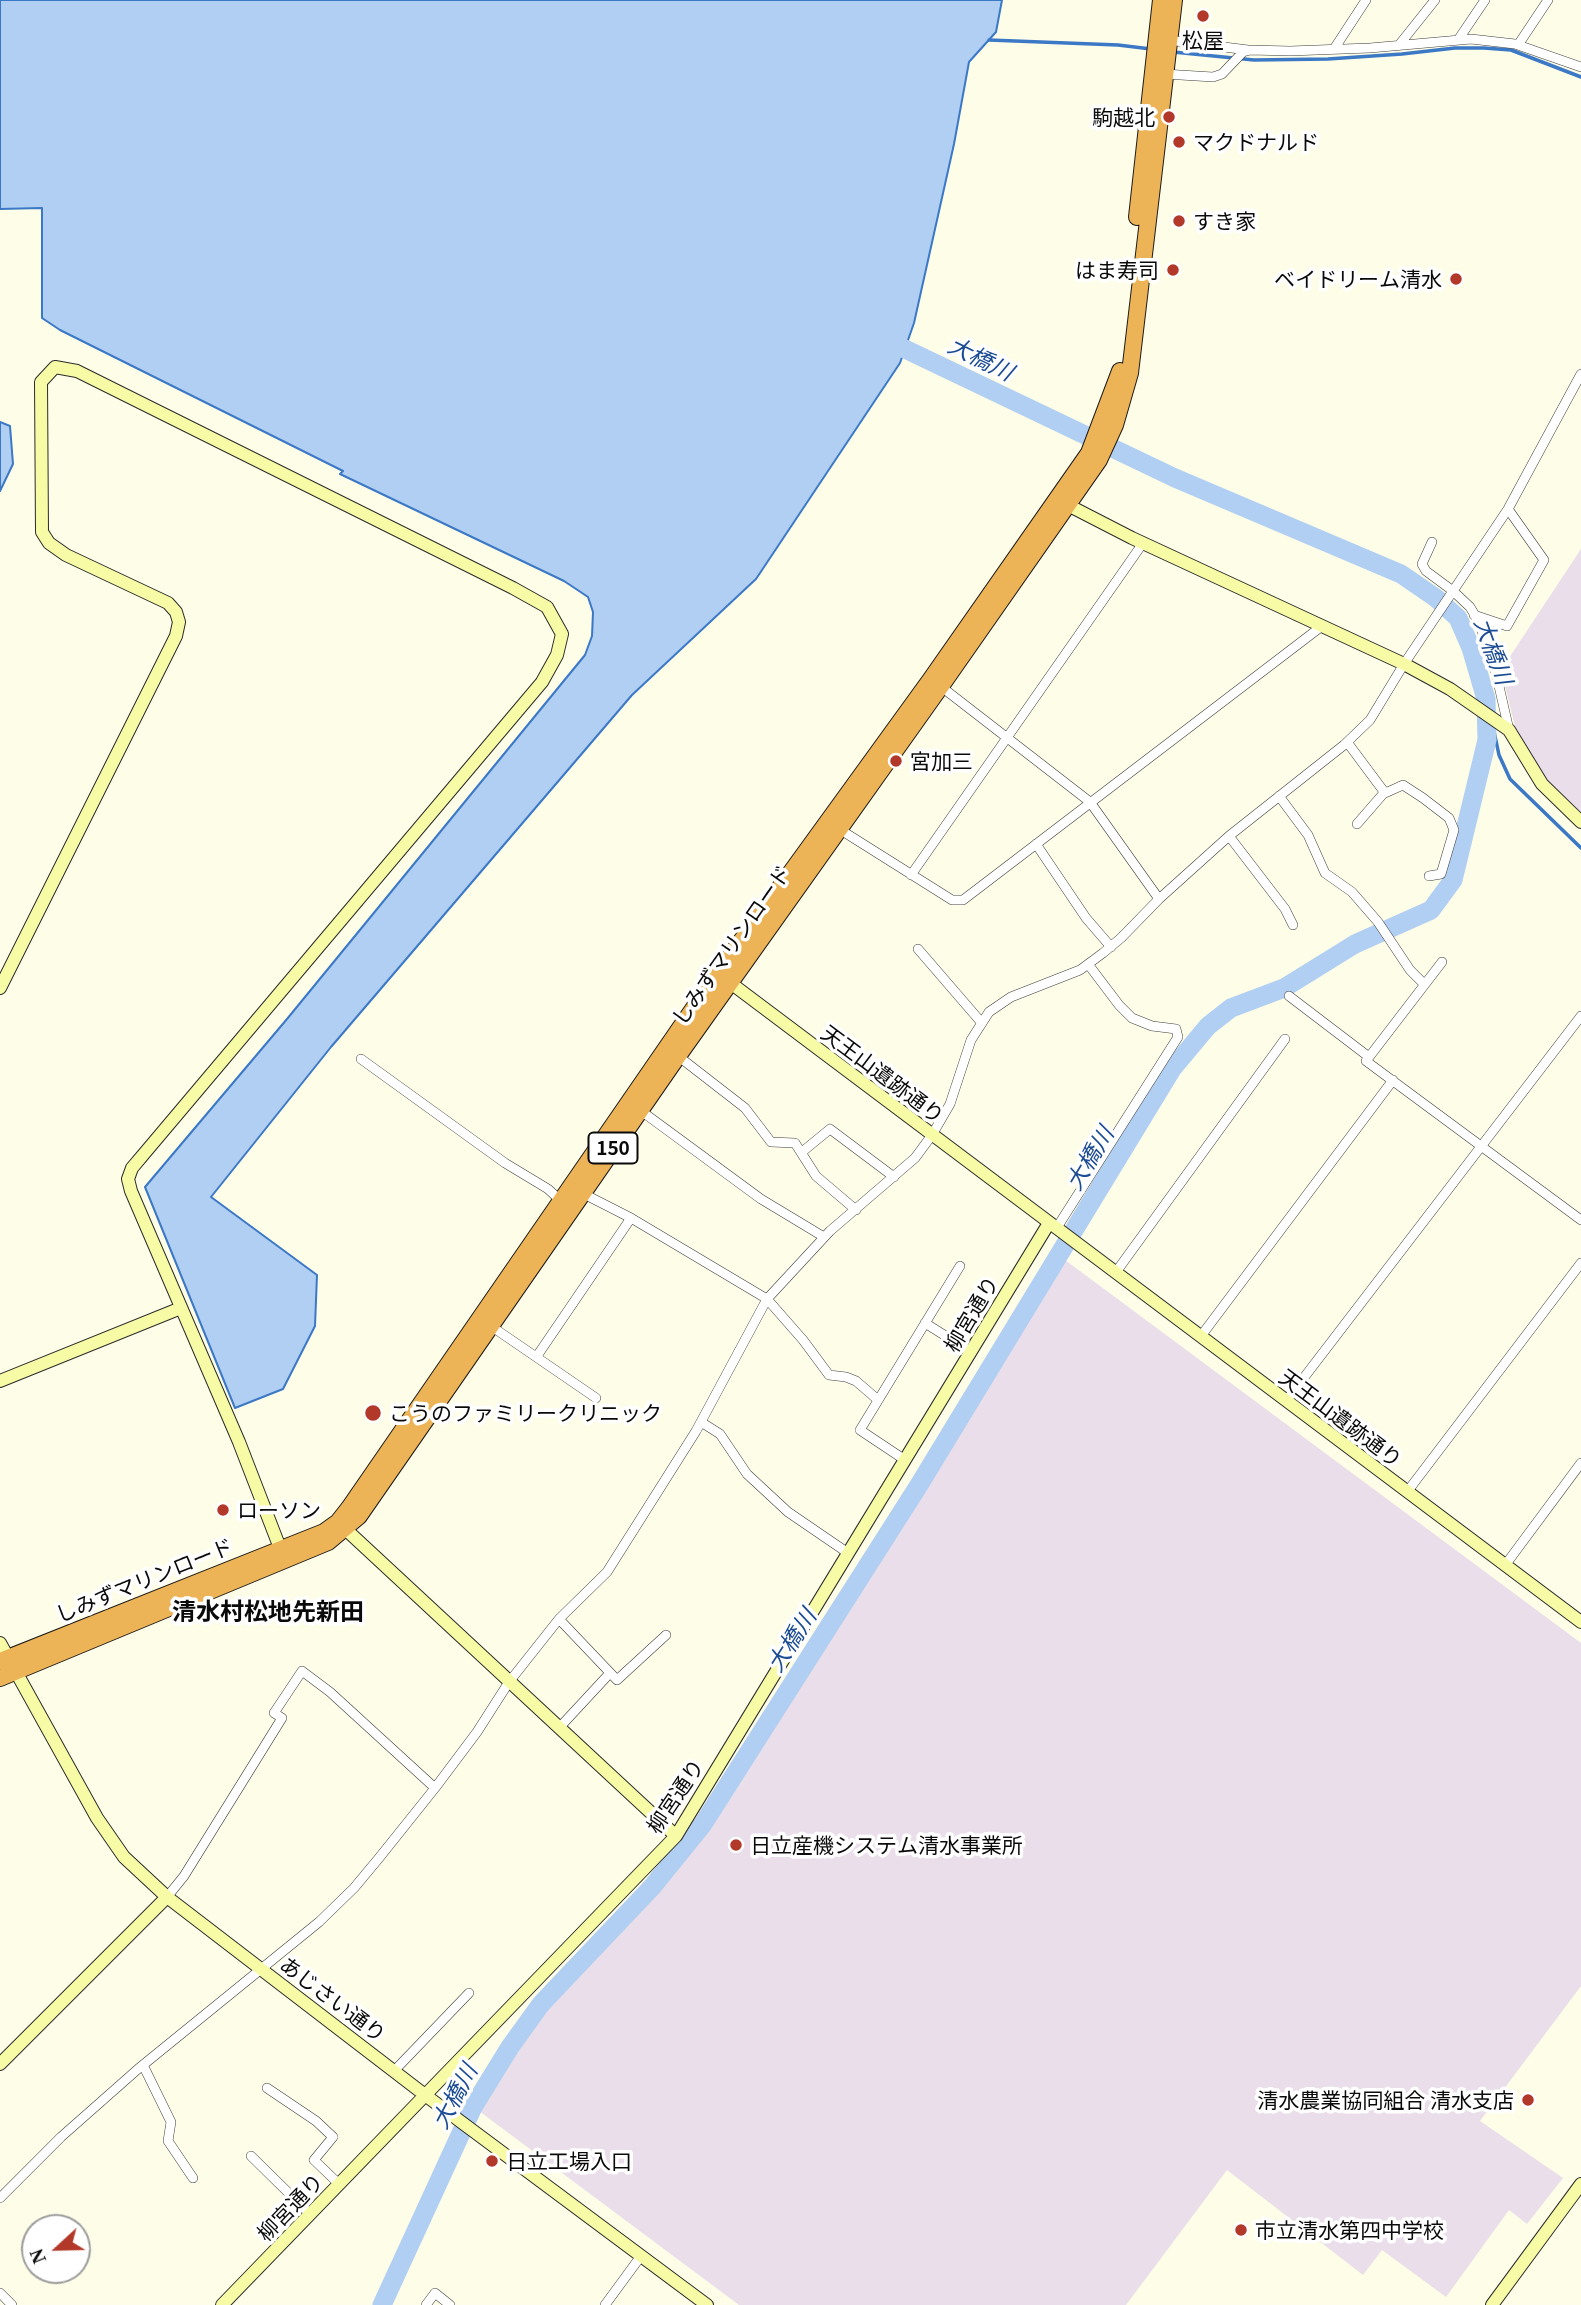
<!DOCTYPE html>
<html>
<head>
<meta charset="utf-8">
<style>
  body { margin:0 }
  #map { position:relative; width:1581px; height:2305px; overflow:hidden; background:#fefde8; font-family:Georgia,serif }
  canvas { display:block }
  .north { position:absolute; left:21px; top:2214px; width:70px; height:70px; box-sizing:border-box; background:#fff; border:2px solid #9d9d9d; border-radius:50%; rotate:248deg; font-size:19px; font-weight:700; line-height:28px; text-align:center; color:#0a0a0a }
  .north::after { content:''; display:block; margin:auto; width:24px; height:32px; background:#b2392a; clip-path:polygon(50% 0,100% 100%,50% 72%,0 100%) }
</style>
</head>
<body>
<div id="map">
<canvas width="1581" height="2305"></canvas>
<div class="north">N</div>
</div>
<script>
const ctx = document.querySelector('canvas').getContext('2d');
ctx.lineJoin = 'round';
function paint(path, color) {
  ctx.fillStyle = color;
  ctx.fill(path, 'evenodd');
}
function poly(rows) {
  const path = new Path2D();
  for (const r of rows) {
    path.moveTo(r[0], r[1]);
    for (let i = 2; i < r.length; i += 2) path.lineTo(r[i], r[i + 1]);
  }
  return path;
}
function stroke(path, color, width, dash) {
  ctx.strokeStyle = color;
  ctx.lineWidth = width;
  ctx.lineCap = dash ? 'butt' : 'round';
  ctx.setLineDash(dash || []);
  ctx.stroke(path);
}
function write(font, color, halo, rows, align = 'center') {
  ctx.font = font + ' Georgia,"Noto Sans JP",serif';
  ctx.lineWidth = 7;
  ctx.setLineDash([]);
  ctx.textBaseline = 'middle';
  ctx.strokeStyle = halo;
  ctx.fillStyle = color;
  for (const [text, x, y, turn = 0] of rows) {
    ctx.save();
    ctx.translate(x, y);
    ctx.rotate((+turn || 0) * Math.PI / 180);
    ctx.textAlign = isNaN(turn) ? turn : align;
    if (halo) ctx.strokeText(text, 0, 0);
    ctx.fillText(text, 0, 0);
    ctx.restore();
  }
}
const industrial = poly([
  [1581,549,1581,814,1551,786,1527,752,1515,726,1501,670],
  [1061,1257,1581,1643,1581,1986,1480,2121,1563,2178,1527,2224,1509,2210,1446,2297,1382,2250,1363,2275,1227,2170,1126,2305,739,2305,475,2108,504,2050,702,1836]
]);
const water = poly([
  [0,0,1002,0,996,32,969,62,954,144,914,323,900,363,756,579,632,695,331,1047,211,1197,317,1275,315,1326,283,1389,235,1408,145,1187,287,1019,585,655,592,636,593,612,588,597,564,581,340,474,343,471,60,330,42,318,42,208,0,209,0,0],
  [0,422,10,426,13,464,0,491,0,422]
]);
const stream = poly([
  [989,40,1118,45,1151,49],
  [1173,52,1254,60,1328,59,1402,54,1455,48,1484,48,1511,50,1581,77],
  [1486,699,1489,711],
  [1492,722,1499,755,1510,779,1581,848]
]);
const river = poly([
  [382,2305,473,2107,510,2047,541,2004,652,1887,703,1824,919,1485,1172,1069,1208,1026,1231,1008,1284,988,1355,944,1431,910,1453,880,1487,740,1486,699,1471,648,1458,618,1436,598,1401,574,1175,478,905,349]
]);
const street = poly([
  [1168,40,1248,50],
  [1458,40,1485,0],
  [1399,45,1435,0],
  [1518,45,1548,0],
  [1334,49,1366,0],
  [1164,74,1213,77,1222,74,1243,52,1250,50,1290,51,1370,48,1471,39,1515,44,1581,67],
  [1432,542,1422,564,1426,571,1453,591,1470,607,1479,622,1496,673,1509,730],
  [1474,615,1507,626,1544,560,1508,509],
  [939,685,1090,802,1159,899],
  [1347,742,1385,793],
  [1279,796,1308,835,1325,873,1352,892,1378,922,1410,970,1424,984],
  [1357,824,1383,794,1403,785,1423,798,1449,818,1454,830,1441,874,1429,876],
  [836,827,952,900,963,900,1322,626],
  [1229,836,1285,909,1293,925],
  [1036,844,1086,918,1111,947],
  [911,875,1143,543],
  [918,949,981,1022],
  [1442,962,1366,1061,1581,1220],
  [1289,996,1369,1057],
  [678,1056,745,1108,771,1142,795,1143,816,1176,856,1210],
  [361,1059,505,1163,548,1189,561,1201],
  [640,1110,761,1199,824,1237],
  [802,1152,830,1129,894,1177],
  [582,1193,631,1218,767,1299,803,1340,829,1375,846,1377,856,1381,878,1400],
  [1056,1229,1178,1037,1176,1029,1152,1026,1132,1018,1119,1005,1088,964],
  [1116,1272,1285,1039],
  [925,1323,971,1352],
  [488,1324,596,1398],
  [1201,1336,1393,1080],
  [537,1356,631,1218],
  [1286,1401,1581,1016],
  [701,1422,720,1434,747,1474,788,1512,848,1553],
  [905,1460,860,1430,960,1266],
  [1407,1492,1581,1263],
  [1506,1564,1581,1463],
  [559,1619,617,1680,666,1635],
  [559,1728,610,1673],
  [167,1897,184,1876,282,1718,274,1713,302,1671,330,1692,435,1788],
  [143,2065,171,2122,168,2141,193,2178],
  [394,2071,469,1993],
  [267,2088,316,2121,333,2137,314,2160,339,2184],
  [251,2156,310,2214],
  [0,2198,61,2137,138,2069,319,1922,354,1888,379,1858,435,1788,477,1732,509,1682,559,1619,607,1572,696,1431,767,1299,830,1231,915,1158,932,1135,950,1104,971,1040,989,1012,1011,997,1080,970,1103,953,1121,938,1159,899,1229,836,1344,745,1370,720,1404,664,1508,509,1581,374],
  [0,2293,12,2305],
  [426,2305,435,2293,450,2305],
  [605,2305,641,2256]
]);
const secondary = poly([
  [1060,501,1132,538,1404,664,1450,689,1509,730,1542,784,1581,822],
  [724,978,1581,1622],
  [0,988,176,636,179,622,176,612,168,603,66,555,49,543,42,532,41,382,55,367,77,371,513,588,547,607,562,634,557,655,542,682,143,1155,132,1168,128,1179,131,1191,239,1442,280,1548],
  [0,1381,181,1308],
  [340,1524,676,1836],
  [0,1643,97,1818,124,1857,167,1897,425,2095,707,2305],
  [0,2064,167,1897],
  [222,2305,676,1836,1049,1223],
  [1492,2305,1581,2184]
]);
const highway = poly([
  [1137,217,1161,0],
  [0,1661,324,1532,338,1522,349,1508,718,973,931,679,1089,453,1120,371],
  [0,1678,328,1542,359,1516,678,1056,941,686,1099,460,1115,425,1130,373,1174,0]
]);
const markers = [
  [1203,16,7,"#b2392a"],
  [1169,117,7,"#b2392a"],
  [1179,142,7,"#b2392a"],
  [1179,221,7,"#b2392a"],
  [1173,270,7,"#b2392a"],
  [1456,279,7,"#b2392a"],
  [896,761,7,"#b2392a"],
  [373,1413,9,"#b2392a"],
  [223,1510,7,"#b2392a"],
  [736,1845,7,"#b2392a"],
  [1528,2100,7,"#b2392a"],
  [492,2161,7,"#b2392a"],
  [1241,2230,7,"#b2392a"]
];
const shields = [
  [613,1148,49]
];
const shieldNames = [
  ["150",613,1148]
];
const poiNames = [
  ["松屋",1203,40,"center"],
  ["駒越北",1155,117,"right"],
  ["マクドナルド",1193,142],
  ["すき家",1193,221],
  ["はま寿司",1159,270,"right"],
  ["ベイドリーム清水",1442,279,"right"],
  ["宮加三",910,761],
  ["こうのファミリークリニック",389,1413],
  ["ローソン",237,1510],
  ["日立産機システム清水事業所",750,1845],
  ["清水農業協同組合 清水支店",1514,2100,"right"],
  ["日立工場入口",506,2161],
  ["市立清水第四中学校",1255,2230]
];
const streetNames = [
  ["しみずマリンロード",731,945,-55],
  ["天王山遺跡通り",883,1074,37],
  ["柳宮通り",971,1314,-59],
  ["天王山遺跡通り",1341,1418,37],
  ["しみずマリンロード",144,1580,-22],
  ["柳宮通り",675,1796,-56],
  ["あじさい通り",333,1999,37],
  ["柳宮通り",290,2207,-46]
];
const waterNames = [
  ["大橋川",981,358,26],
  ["大橋川",1494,651,70],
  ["大橋川",1089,1158,-59],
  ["大橋川",791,1640,-57],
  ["大橋川",454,2096,-62]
];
const quarterNames = [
  ["清水村松地先新田",268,1611]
];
paint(industrial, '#e9dee9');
paint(water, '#b0cff2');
stroke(water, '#3b78c5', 2);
stroke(stream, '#3b78c5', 3.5);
stroke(river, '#b0cff2', 19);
stroke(street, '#3d3d3d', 10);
stroke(secondary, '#2c2c2c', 14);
stroke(highway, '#1b1b1b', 18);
stroke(street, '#fff', 9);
stroke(secondary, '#f7fba6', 12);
stroke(highway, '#edb357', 16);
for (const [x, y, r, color] of markers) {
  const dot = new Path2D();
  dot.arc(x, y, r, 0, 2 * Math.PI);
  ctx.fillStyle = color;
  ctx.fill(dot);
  stroke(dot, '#fff', 2.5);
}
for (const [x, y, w] of shields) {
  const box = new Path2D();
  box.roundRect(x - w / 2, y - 15.5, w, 31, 5);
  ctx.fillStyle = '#fff';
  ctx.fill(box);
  stroke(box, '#0a0a0a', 2);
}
write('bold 19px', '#0a0a0a', null, shieldNames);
write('21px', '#0a0a0a', '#fff', poiNames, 'left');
write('21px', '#0a0a0a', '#fff', streetNames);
write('italic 23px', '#1b4c94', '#fff', waterNames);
write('bold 24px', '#0a0a0a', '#fff', quarterNames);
</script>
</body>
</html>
